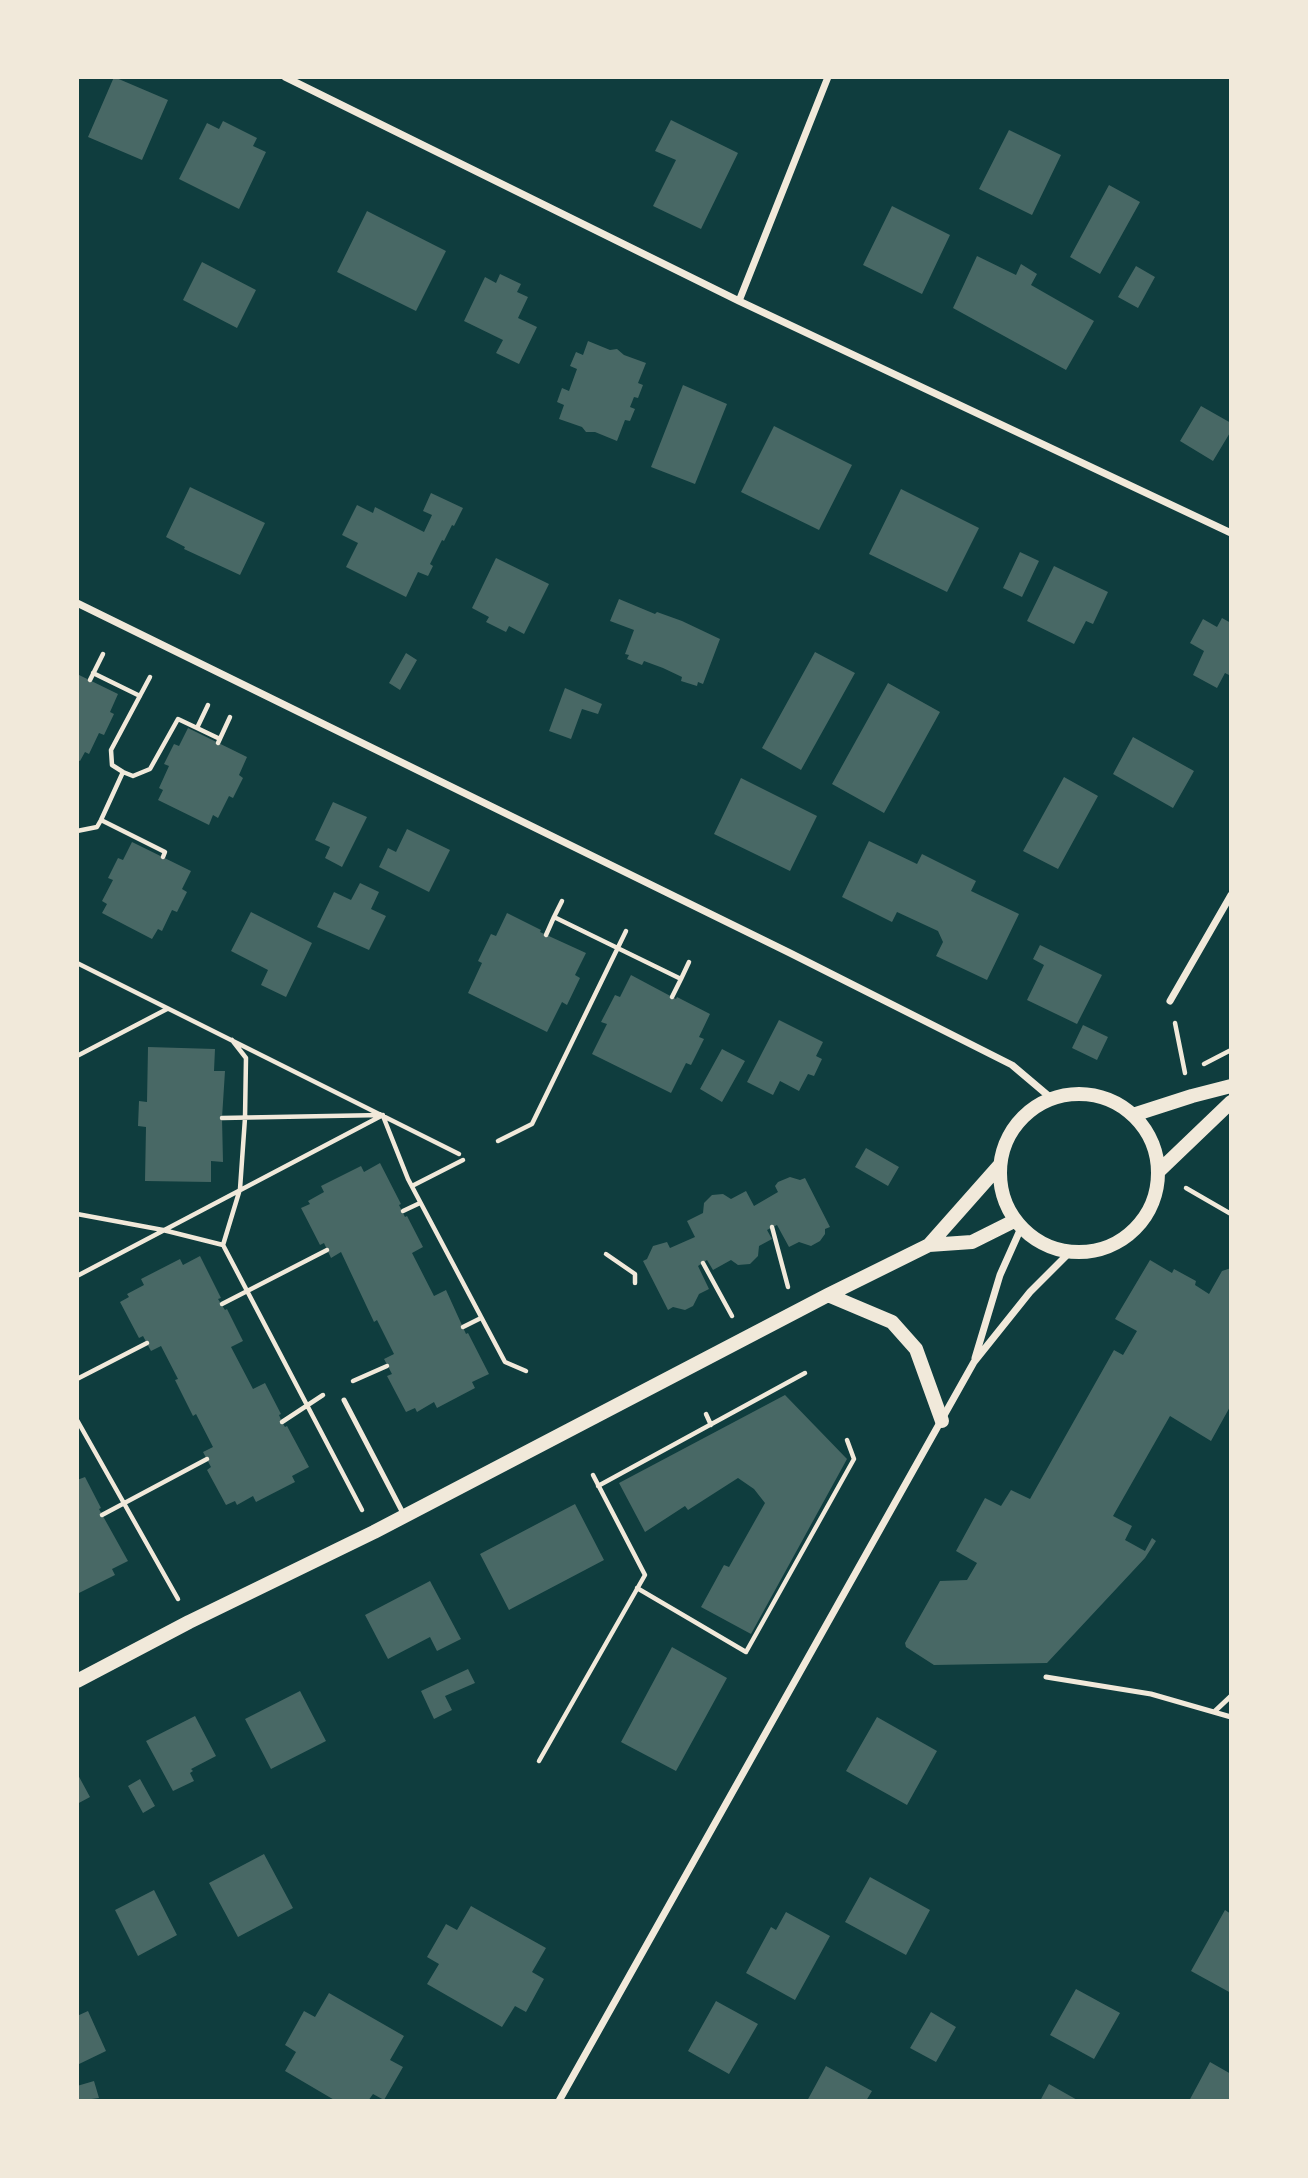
<!DOCTYPE html>
<html>
<head>
<meta charset="utf-8">
<style>
  body { margin:0 }
  #map { position:relative; width:1308px; height:2178px; overflow:hidden; background:#0f3d3e; font-family:Ubuntu,sans-serif }
  canvas { display:block }
  .frame { position:absolute; inset:0; border:79px solid #f1e9da; pointer-events:none }
</style>
</head>
<body>
<div id="map">
<canvas width="1308" height="2178"></canvas>
<div class="frame"></div>
</div>
<script>
const ctx = document.querySelector('canvas').getContext('2d');
ctx.lineJoin = 'round';
function paint(path, color) {
  ctx.fillStyle = color;
  ctx.fill(path, 'evenodd');
}
function poly(rows) {
  const path = new Path2D();
  for (const r of rows) {
    if (r.length === 3) {
      path.moveTo(r[0] + r[2], r[1]);
      path.arc(r[0], r[1], r[2], 0, 2 * Math.PI);
      continue;
    }
    path.moveTo(r[0], r[1]);
    for (let i = 2; i < r.length; i += 2) path.lineTo(r[i], r[i + 1]);
  }
  return path;
}
function stroke(path, color, width, dash) {
  ctx.strokeStyle = color;
  ctx.lineWidth = width;
  ctx.lineCap = dash ? 'butt' : 'round';
  ctx.setLineDash(dash || []);
  ctx.stroke(path);
}
const building = poly([
  [114,77,168,100,142,160,88,137],
  [671,120,738,153,701,229,653,206,676,160,655,151],
  [223,121,257,138,253,146,266,152,239,209,179,179,207,123,219,129],
  [1009,130,1061,155,1032,215,979,189],
  [1109,185,1140,202,1100,274,1070,257],
  [892,206,950,235,922,294,863,265],
  [367,211,446,251,416,311,337,272],
  [977,256,1016,275,1021,264,1037,274,1031,285,1094,321,1066,370,953,308],
  [202,262,256,290,237,328,183,300],
  [1136,266,1155,277,1138,308,1118,297],
  [500,274,521,284,517,292,528,297,518,318,537,327,519,364,496,353,503,340,464,321,485,277,496,283],
  [588,341,610,350,617,349,624,355,646,363,638,383,643,385,638,398,634,397,630,407,635,409,630,421,625,420,617,441,595,432,586,432,582,427,559,419,564,405,557,402,562,388,569,391,577,369,570,366,576,352,583,355],
  [683,385,727,404,695,484,651,467],
  [1201,406,1231,423,1231,431,1213,461,1180,441],
  [774,426,852,465,819,530,741,492],
  [190,487,265,523,240,575,184,549,185,547,166,537],
  [901,489,979,528,947,592,869,554],
  [431,493,463,508,454,526,452,525,444,541,442,540,430,564,433,566,428,576,418,572,406,597,346,567,358,543,342,535,357,505,373,513,375,507,424,532,432,515,423,511],
  [1020,552,1039,561,1022,597,1003,588],
  [496,558,549,584,524,634,509,626,506,632,486,622,489,617,472,608],
  [1054,566,1108,592,1093,624,1086,621,1074,644,1027,621],
  [619,599,655,614,657,612,682,621,720,639,703,684,698,682,697,686,681,681,682,677,663,668,644,661,642,665,627,659,629,655,625,654,634,630,610,621],
  [1222,618,1231,623,1231,676,1225,673,1217,688,1193,675,1204,651,1190,643,1203,619,1217,627],
  [815,652,855,673,801,770,762,748],
  [406,653,417,660,400,690,389,683],
  [77,674,118,694,110,712,114,714,104,735,99,733,89,754,85,752,80,761,77,760],
  [888,683,940,712,884,813,832,784],
  [565,688,602,704,598,714,582,709,571,739,549,731],
  [188,728,247,757,239,775,243,778,233,798,229,796,218,818,213,815,209,825,158,800,163,790,159,788,169,766,164,764,174,744,179,746],
  [1133,737,1194,771,1173,808,1113,774],
  [1064,777,1098,796,1058,869,1023,851],
  [741,778,817,816,790,871,714,834],
  [333,802,367,817,342,867,325,858,330,847,315,840],
  [407,829,450,850,429,892,379,867,388,848,396,852],
  [869,841,917,864,922,854,976,881,971,891,1019,914,987,980,936,956,943,942,938,931,897,912,892,922,842,897],
  [132,842,191,871,182,889,187,892,177,912,172,910,162,931,158,929,152,939,102,913,107,904,102,901,113,880,108,878,118,858,123,860],
  [360,883,379,892,371,909,386,916,369,950,317,927,334,892,351,900],
  [251,912,312,943,286,997,261,985,268,970,231,951],
  [507,913,541,930,540,932,586,953,575,975,580,978,567,1005,562,1002,547,1032,468,993,482,963,478,961,491,934,496,936],
  [1040,945,1102,975,1077,1024,1027,1000,1044,965,1033,959],
  [631,975,676,999,677,997,710,1014,699,1037,704,1039,691,1065,686,1063,671,1093,592,1054,607,1024,601,1022,615,995,620,997],
  [779,1020,823,1042,816,1056,822,1059,814,1076,808,1074,799,1091,780,1081,773,1095,747,1082],
  [1083,1025,1108,1037,1097,1060,1072,1048],
  [148,1047,215,1049,214,1071,225,1071,222,1118,223,1162,211,1161,211,1182,145,1181,146,1127,138,1126,139,1101,147,1102],
  [722,1049,745,1061,722,1102,700,1089],
  [866,1148,899,1167,888,1186,855,1167],
  [380,1163,401,1204,399,1205,405,1217,407,1216,423,1247,412,1253,434,1296,446,1290,466,1334,468,1333,489,1374,472,1382,475,1388,437,1408,434,1402,417,1412,415,1408,406,1412,387,1376,392,1374,384,1359,394,1354,377,1320,374,1322,341,1252,331,1258,324,1243,320,1245,301,1208,310,1204,308,1201,324,1192,321,1186,361,1166,364,1172],
  [790,1177,800,1180,805,1178,830,1227,825,1229,825,1234,820,1241,811,1246,799,1242,789,1247,777,1225,767,1230,772,1239,759,1246,758,1256,750,1264,738,1265,731,1260,713,1270,707,1260,698,1266,709,1289,699,1294,693,1306,685,1310,673,1307,668,1310,643,1261,647,1259,653,1246,667,1242,670,1248,695,1237,687,1221,703,1213,704,1203,712,1195,723,1194,731,1199,746,1191,754,1206,778,1192,775,1186,778,1182],
  [200,1256,221,1298,218,1299,225,1310,227,1309,243,1341,231,1347,253,1389,265,1383,281,1414,279,1415,282,1422,285,1427,287,1426,309,1467,292,1476,295,1482,256,1502,253,1496,237,1505,235,1501,226,1505,207,1470,211,1467,203,1452,213,1447,196,1414,193,1416,175,1380,178,1379,161,1346,151,1351,143,1336,139,1338,120,1302,129,1297,127,1294,144,1285,141,1279,180,1259,183,1265],
  [1150,1260,1172,1273,1174,1269,1196,1281,1195,1285,1209,1294,1222,1271,1231,1268,1231,1405,1211,1441,1170,1416,1113,1516,1132,1526,1125,1540,1145,1551,1152,1538,1156,1541,1145,1558,1047,1663,934,1665,906,1647,905,1643,940,1581,967,1580,977,1563,956,1551,985,1498,1001,1506,1011,1490,1030,1499,1114,1350,1123,1355,1137,1331,1115,1319],
  [785,1395,847,1459,751,1634,701,1607,724,1565,729,1567,765,1503,754,1489,738,1478,688,1510,685,1506,645,1532,619,1483],
  [85,1477,101,1508,99,1509,128,1561,112,1569,115,1575,77,1594,77,1480],
  [575,1504,604,1560,509,1610,480,1554],
  [430,1581,461,1639,437,1651,430,1637,388,1659,365,1615],
  [672,1647,727,1678,676,1771,621,1742],
  [468,1669,475,1683,445,1696,452,1710,434,1719,421,1691],
  [300,1691,326,1741,271,1769,245,1719],
  [195,1716,216,1756,191,1769,193,1771,190,1773,194,1781,173,1791,146,1741],
  [877,1717,937,1751,907,1805,846,1771],
  [77,1773,90,1797,77,1804],
  [140,1779,155,1806,143,1813,128,1786],
  [264,1854,293,1908,238,1937,209,1883],
  [870,1877,930,1910,906,1955,845,1922],
  [154,1890,177,1935,138,1956,115,1910],
  [471,1906,546,1948,532,1972,544,1979,526,2012,515,2006,502,2027,427,1984,439,1964,427,1957,446,1924,457,1930],
  [1225,1910,1231,1914,1231,1993,1191,1971],
  [786,1912,830,1936,795,2000,746,1973,771,1927,776,1930],
  [1076,1989,1120,2013,1094,2059,1050,2035],
  [329,1993,404,2036,390,2060,403,2067,384,2100,373,2094,368,2101,336,2101,285,2071,296,2052,285,2045,304,2011,315,2017],
  [716,2001,758,2024,729,2074,688,2051],
  [88,2011,106,2051,77,2065,77,2016],
  [931,2012,956,2027,936,2062,910,2048],
  [1210,2062,1231,2074,1231,2101,1189,2101],
  [826,2066,872,2091,866,2101,807,2101],
  [94,2081,99,2098,77,2101,77,2086],
  [1049,2084,1079,2101,1040,2101]
]);
const path = poly([
  [93,673,140,696],
  [90,680,103,654],
  [197,728,220,739],
  [218,743,230,717],
  [123,772,133,776,150,769,178,719,197,728,208,705],
  [101,820,165,852,163,857],
  [77,831,97,827,101,820,123,772,112,765,111,750,150,677],
  [562,901,554,917,681,979,689,962],
  [546,935,554,917],
  [77,963,459,1154],
  [672,997,681,979],
  [1175,1023,1185,1073],
  [232,1040,246,1058,245,1118,240,1189,223,1245,362,1510],
  [77,1056,167,1009],
  [1204,1064,1231,1050],
  [383,1116,408,1179,505,1362,526,1371],
  [222,1118,382,1115],
  [498,1141,532,1124,626,931],
  [412,1186,463,1160],
  [1186,1188,1231,1214],
  [403,1211,420,1203],
  [77,1214,163,1230,223,1245],
  [772,1227,788,1287],
  [606,1254,635,1274,635,1283],
  [703,1263,732,1316],
  [77,1276,383,1115],
  [222,1304,327,1250],
  [463,1327,481,1318],
  [77,1379,147,1343],
  [353,1381,387,1366],
  [706,1414,711,1425],
  [77,1420,178,1599],
  [282,1422,323,1395],
  [598,1486,805,1373],
  [102,1515,207,1459],
  [637,1588,746,1652,854,1459,847,1440],
  [539,1761,645,1575,593,1475]
]);
const service = poly([
  [344,1400,404,1515],
  [1046,1677,1151,1694,1231,1717],
  [1214,1712,1231,1696]
]);
const minor = poly([
  [285,77,739,301,1231,533],
  [739,301,828,77],
  [77,603,790,953,1012,1065,1051,1098],
  [1170,1001,1231,895],
  [975,1358,1000,1275,1021,1228],
  [559,2101,974,1362,1030,1292,1069,1253]
]);
const secondary = poly([
  [1079,1173,79],
  [1133,1115,1192,1096,1231,1086],
  [1159,1171,1231,1102],
  [929,1245,972,1242,1014,1221],
  [828,1295,892,1322,916,1349,942,1421],
  [77,1681,189,1622,374,1532,828,1295,929,1245,999,1166]
]);
paint(building, '#486865');
stroke(path, '#f1e9da', 4.5);
stroke(service, '#f1e9da', 5);
stroke(minor, '#f1e9da', 7);
stroke(secondary, '#f1e9da', 14);
</script>
</body>
</html>
